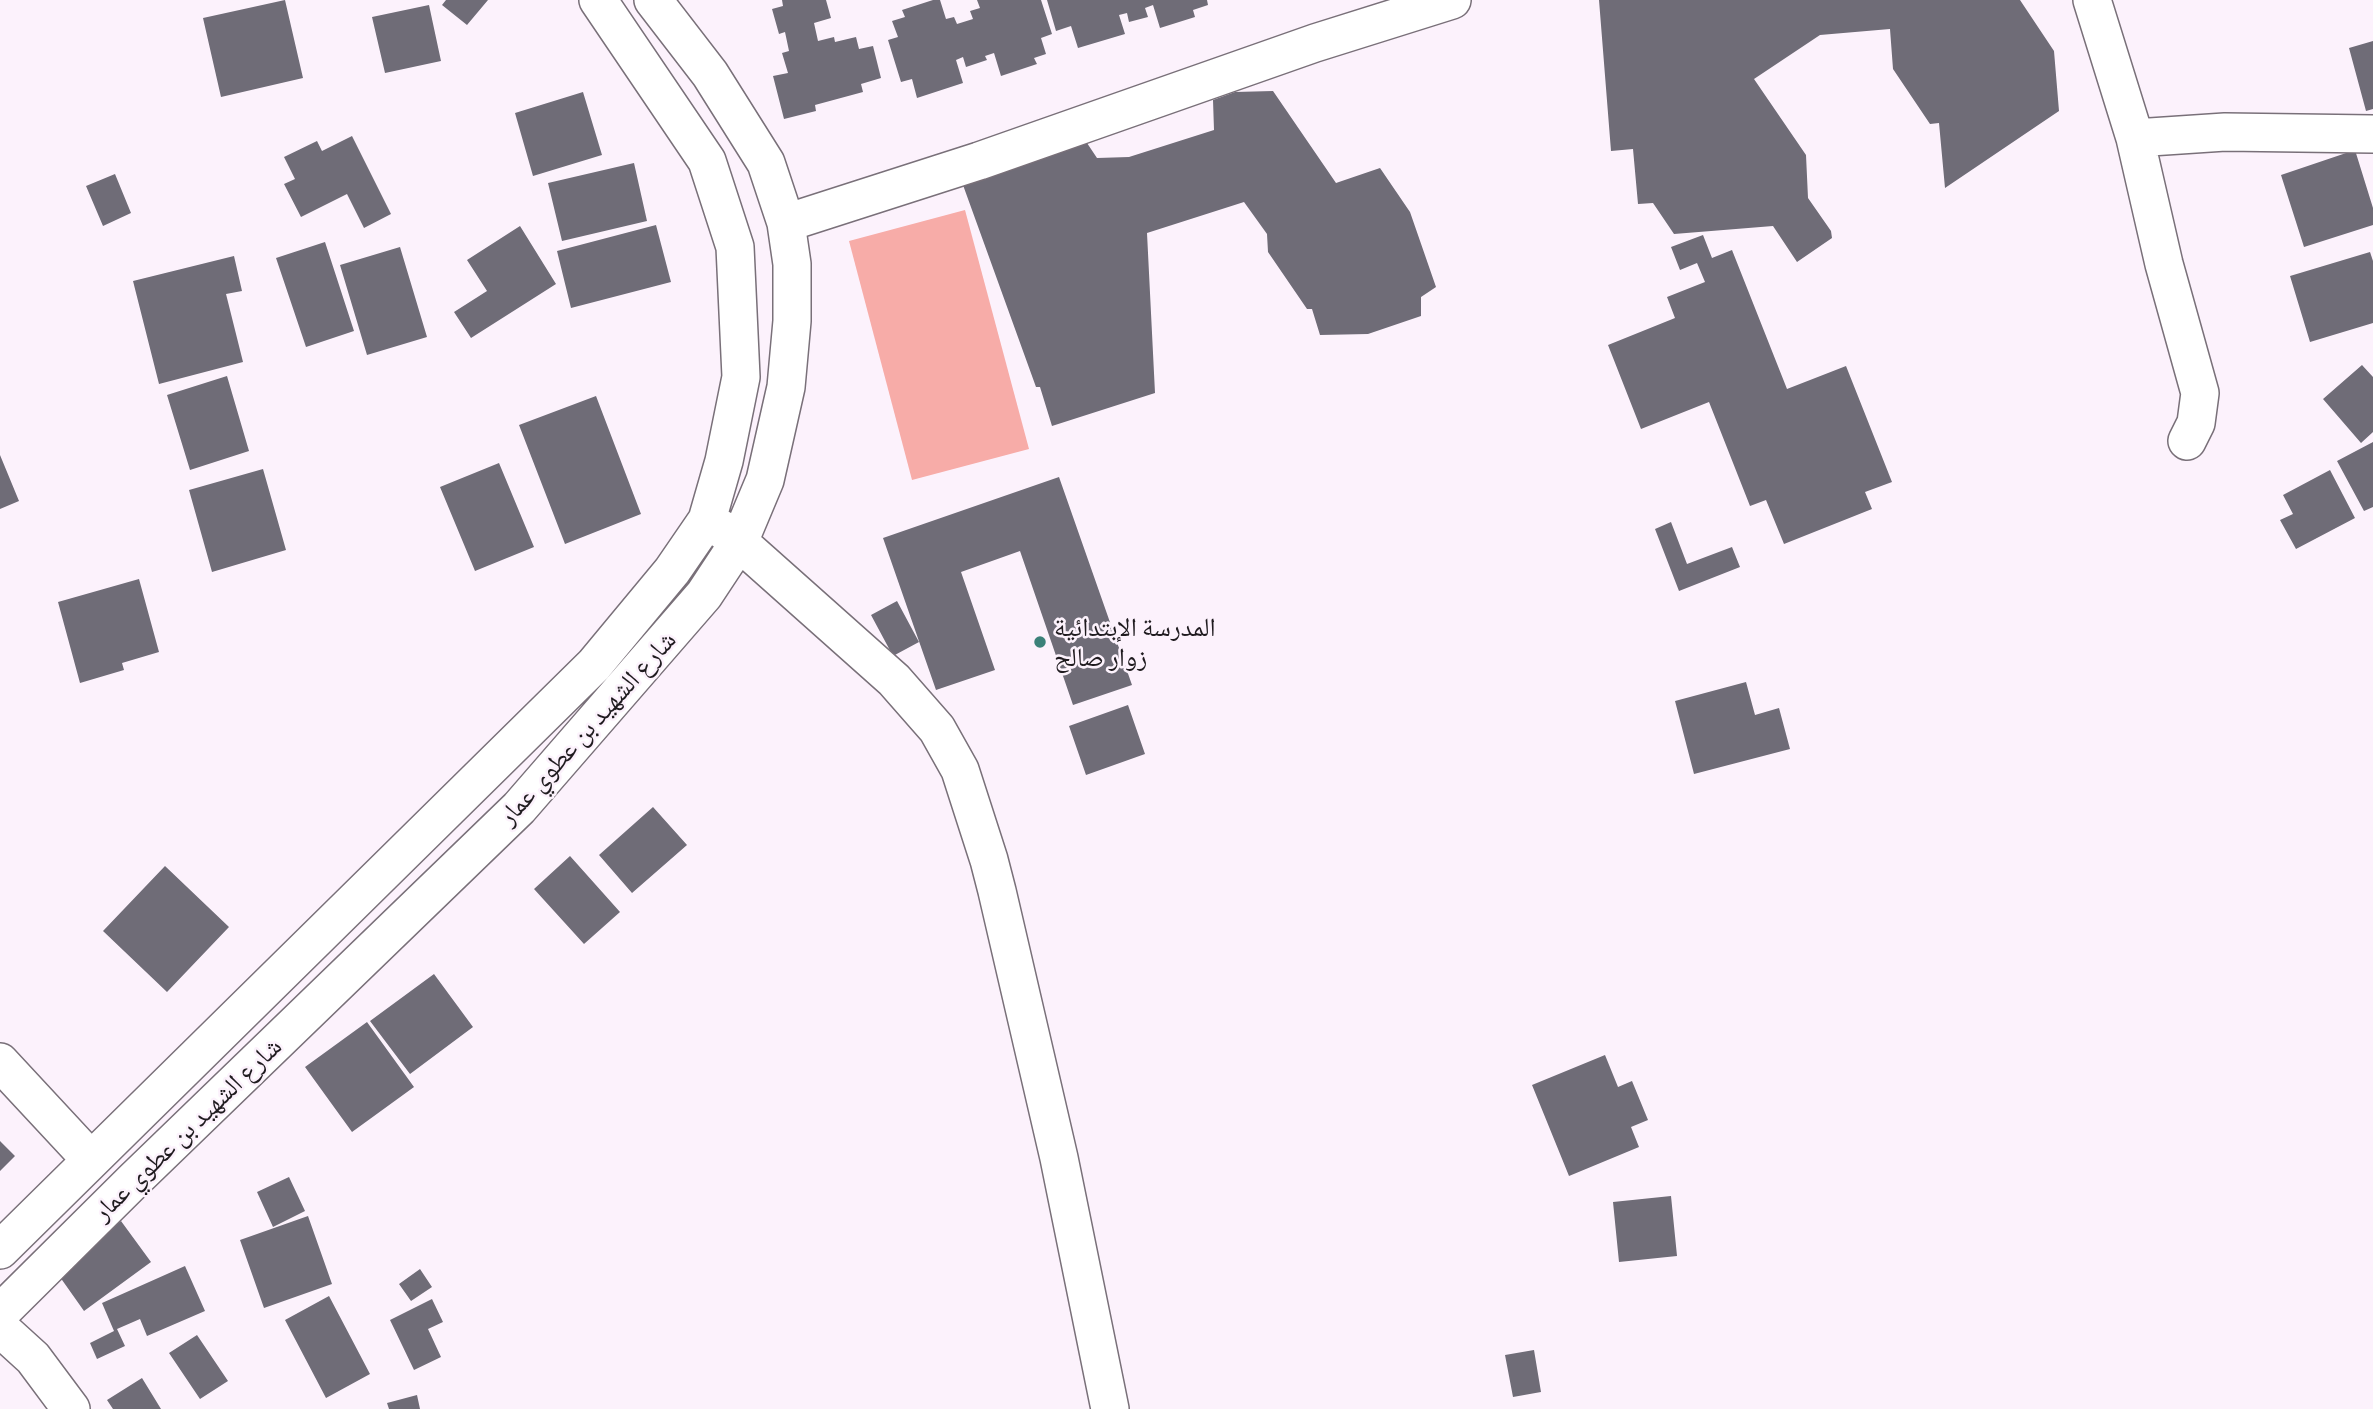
<!DOCTYPE html>
<html>
<head>
<meta charset="utf-8">
<style>
  body { margin:0 }
  canvas { display:block; background:#fcf2fc }
</style>
</head>
<body>
<canvas width="2373" height="1409"></canvas>
<script>
const ctx = document.querySelector('canvas').getContext('2d');
ctx.lineJoin = 'round';
function paint(path, color) {
  ctx.fillStyle = color;
  ctx.fill(path, 'evenodd');
}
function poly(rows) {
  const path = new Path2D();
  for (const r of rows) {
    path.moveTo(r[0], r[1]);
    for (let i = 2; i < r.length; i += 2) path.lineTo(r[i], r[i + 1]);
  }
  return path;
}
function stroke(path, color, width, dash) {
  ctx.strokeStyle = color;
  ctx.lineWidth = width;
  ctx.lineCap = dash ? 'butt' : 'round';
  ctx.setLineDash(dash || []);
  ctx.stroke(path);
}
function write(font, color, halo, rows, align = 'center') {
  ctx.font = font + ' Commissioner,"Noto Naskh Arabic",sans-serif';
  ctx.lineWidth = 5;
  ctx.setLineDash([]);
  ctx.textBaseline = 'middle';
  ctx.strokeStyle = halo;
  ctx.fillStyle = color;
  for (const [text, x, y, turn = 0] of rows) {
    ctx.save();
    ctx.translate(x, y);
    ctx.rotate((+turn || 0) * Math.PI / 180);
    ctx.textAlign = isNaN(turn) ? turn : align;
    if (halo) ctx.strokeText(text, 0, 0);
    ctx.fillText(text, 0, 0);
    ctx.restore();
  }
}
const green = poly([
  [965,210,1029,449,912,480,849,241]
]);
const building = poly([
  [285,0,303,78,221,97,203,18],
  [446,0,488,0,467,25,442,5],
  [782,0,826,0,831,18,814,23,818,41,834,37,835,42,856,37,859,49,873,46,881,78,861,84,863,92,815,105,816,111,784,119,773,76,788,73,782,53,789,51,785,32,779,34,772,9,783,6],
  [933,0,940,0,946,19,954,17,957,24,973,19,970,11,980,8,977,0,1041,0,1052,34,1041,38,1046,54,1034,58,1037,64,1001,76,994,53,985,56,987,60,966,67,963,57,956,60,963,83,917,98,912,79,901,82,888,40,898,37,892,21,905,17,902,10],
  [1047,0,1207,0,1208,5,1193,10,1195,17,1160,28,1153,5,1145,8,1148,17,1129,22,1127,13,1119,15,1125,34,1078,48,1071,26,1056,31],
  [1599,0,2020,0,2054,51,2059,111,1945,188,1939,123,1930,124,1893,69,1890,29,1820,35,1754,79,1806,155,1808,198,1831,231,1832,238,1797,262,1773,226,1674,234,1653,203,1638,204,1633,149,1611,151],
  [429,5,441,61,385,73,372,17],
  [2373,41,2373,109,2366,111,2349,48],
  [1273,91,1336,183,1380,168,1410,212,1436,287,1421,297,1421,316,1368,334,1320,335,1312,309,1307,309,1268,252,1267,234,1244,202,1147,233,1155,393,1052,426,1040,387,1036,387,959,174,1081,134,1097,158,1129,157,1214,130,1213,100,1235,92],
  [583,92,602,155,533,176,515,113],
  [352,136,391,214,364,228,347,194,301,217,284,184,295,179,284,157,317,141,322,151],
  [2355,150,2373,208,2373,225,2304,247,2281,175],
  [634,163,647,221,562,241,548,183],
  [115,174,131,213,103,226,86,186],
  [656,225,671,282,571,308,557,251],
  [520,226,556,284,471,338,454,312,487,291,467,260],
  [1703,235,1712,258,1732,250,1787,389,1846,366,1892,482,1865,492,1872,509,1784,544,1766,500,1750,506,1709,402,1641,429,1608,345,1675,318,1667,297,1705,282,1697,263,1680,270,1671,247],
  [325,242,354,331,306,347,276,258],
  [400,247,427,337,367,355,340,265],
  [2370,252,2373,261,2373,323,2310,342,2290,276],
  [234,256,242,291,226,294,243,362,159,384,133,281],
  [2362,365,2373,377,2373,432,2361,443,2323,399],
  [227,376,249,451,190,470,167,395],
  [596,396,641,514,565,544,519,425],
  [2373,442,2373,507,2364,511,2337,461],
  [0,455,19,501,0,509],
  [499,463,534,547,475,571,440,487],
  [263,469,286,550,212,572,189,490],
  [2330,470,2355,518,2296,549,2280,520,2293,514,2283,495],
  [1059,477,1132,685,1073,705,1020,551,961,572,995,670,936,690,883,538],
  [1671,522,1687,564,1732,547,1740,567,1679,591,1655,529],
  [139,579,159,652,122,663,124,670,80,683,58,602],
  [897,601,919,642,893,656,871,615],
  [1746,682,1755,715,1779,708,1790,749,1694,774,1675,701],
  [1128,705,1145,754,1086,775,1069,726],
  [653,807,687,845,632,893,599,855],
  [570,856,620,912,584,944,534,889],
  [165,866,229,927,167,992,103,931],
  [434,974,473,1027,410,1074,370,1021],
  [367,1022,414,1087,352,1132,305,1067],
  [1605,1055,1618,1087,1632,1081,1648,1120,1631,1127,1639,1147,1569,1176,1532,1085],
  [0,1141,15,1156,0,1171],
  [289,1177,305,1211,273,1227,257,1192],
  [1671,1196,1677,1256,1619,1262,1613,1202],
  [308,1216,332,1284,264,1308,240,1240],
  [121,1221,151,1262,84,1311,55,1270],
  [185,1266,205,1311,147,1336,140,1319,117,1329,125,1346,97,1359,90,1343,114,1331,102,1303],
  [420,1269,432,1287,411,1301,399,1284],
  [329,1296,370,1374,326,1398,285,1320],
  [432,1299,443,1322,428,1329,441,1357,414,1370,390,1320],
  [197,1335,228,1381,200,1399,169,1353],
  [1534,1350,1541,1392,1513,1397,1505,1355],
  [142,1378,161,1409,113,1409,107,1400],
  [417,1395,420,1409,389,1409,387,1403]
]);
const minor = poly([
  [2092,0,2135,138,2164,264,2200,393,2196,423,2187,441],
  [2135,138,2225,132,2373,134],
  [786,223,979,161,1315,43,1452,0],
  [720,528,739,542,894,680,937,729,960,770,989,860,997,891,1059,1158,1110,1409],
  [0,1062,91,1160],
  [0,1250,594,665,672,571,707,520,724,461,741,377,735,247,707,161,598,0],
  [0,1313,133,1181,519,808,704,595,739,542,765,480,786,387,792,321,792,264,786,223,766,163,710,74,653,0],
  [0,1328,33,1358,71,1409]
]);
const markers = [
  [1040,642,7,"#3b8179"]
];
const poiNames = [
  ["المدرسة الإبتدائية",1054,627],
  ["زوار صالح",1054,657]
];
const streetNames = [
  ["شارع الشهيد بن عطوي عمار",587,728,-48],
  ["شارع الشهيد بن عطوي عمار",187,1129,-44]
];
paint(green, '#f7aca8');
paint(building, '#6f6c77');
stroke(minor, '#797079', 40);
stroke(minor, '#fff', 37);
for (const [x, y, r, color] of markers) {
  const dot = new Path2D();
  dot.arc(x, y, r, 0, 2 * Math.PI);
  ctx.fillStyle = color;
  ctx.fill(dot);
  stroke(dot, '#fcf2fc', 2.5);
}
write('26px', '#1f1b1f', '#fcf2fc', poiNames, 'left');
write('26px', '#1f1b1f', '#fcf2fc', streetNames);
</script>
</body>
</html>
